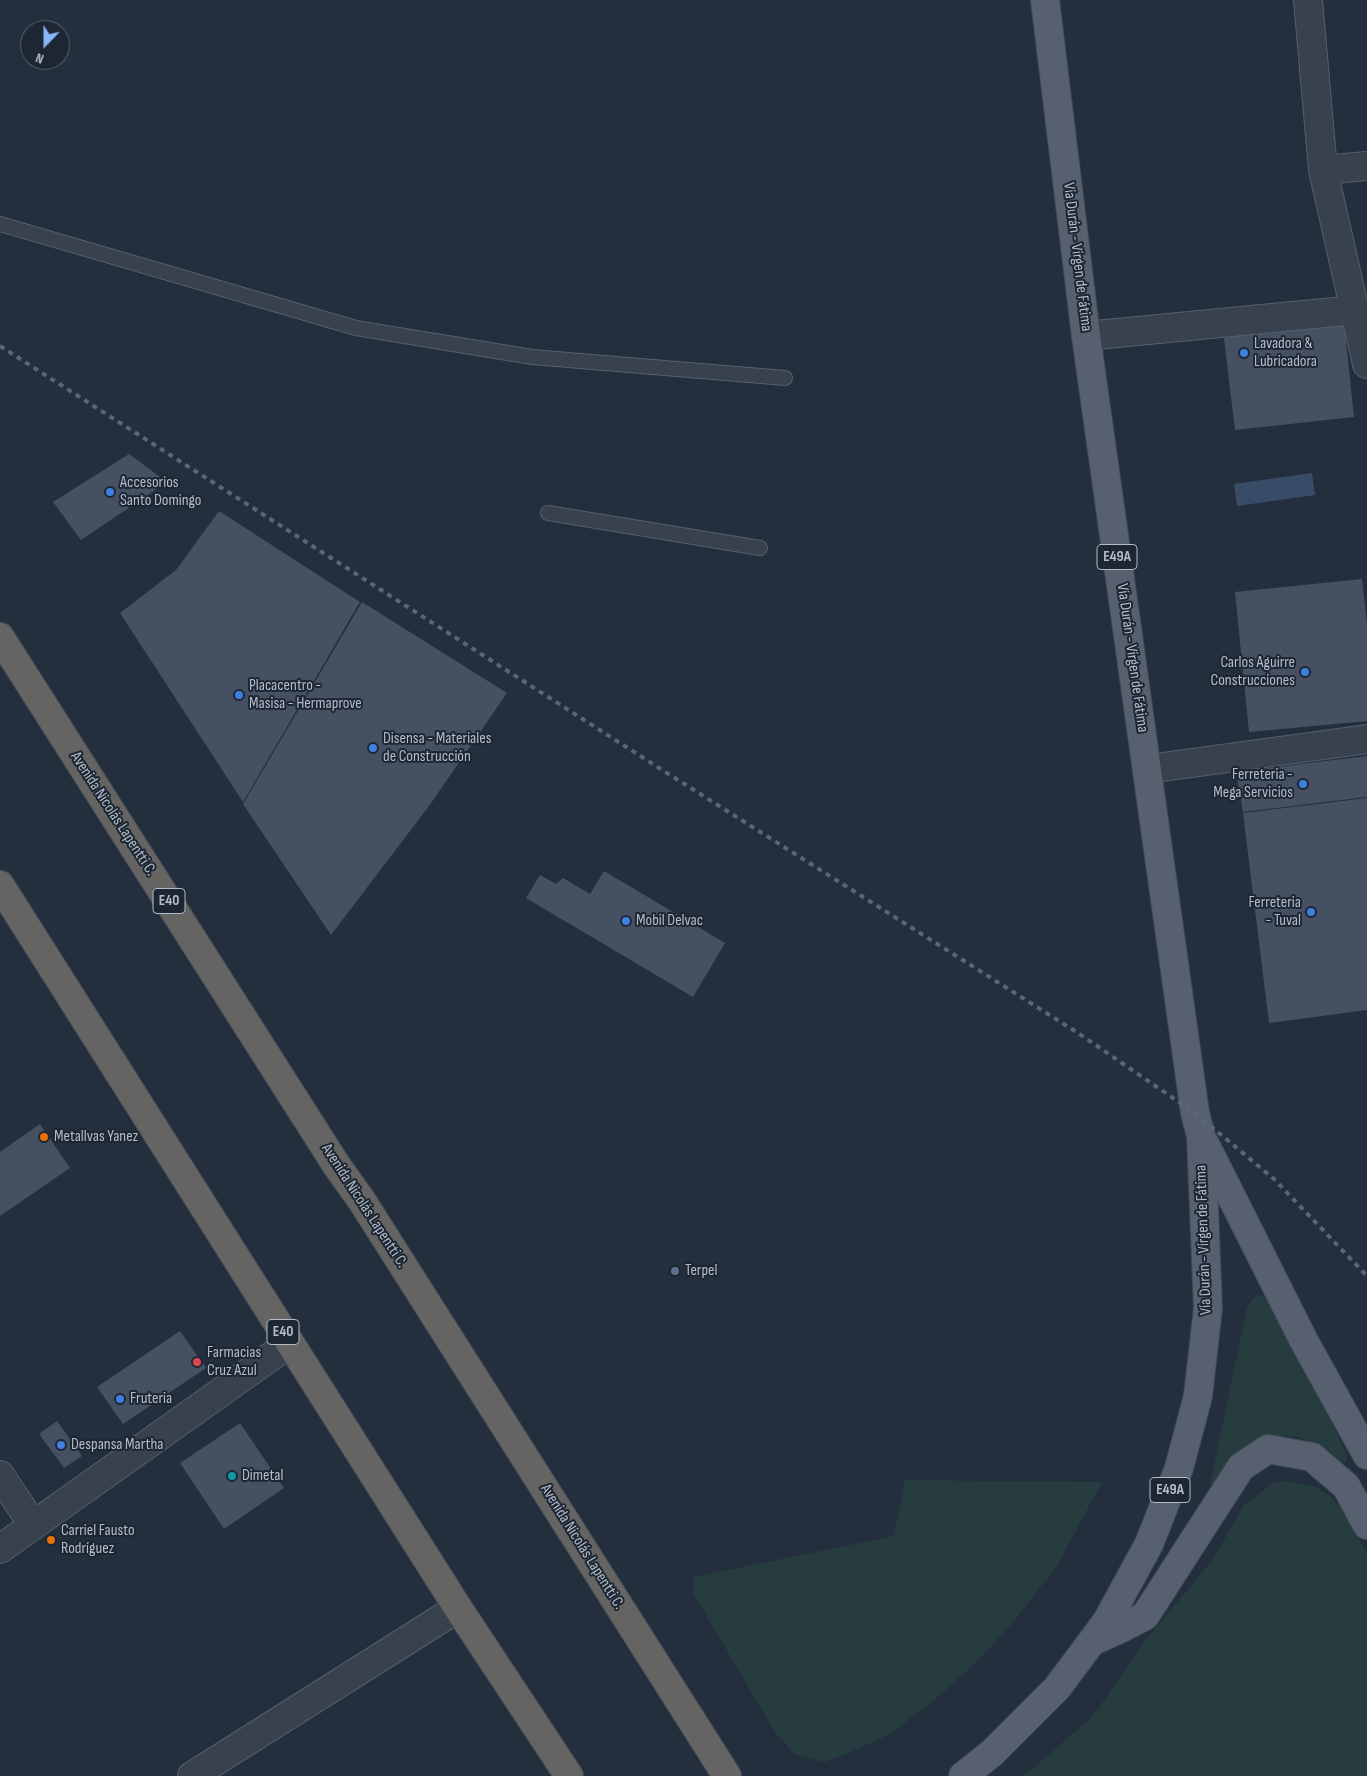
<!DOCTYPE html>
<html>
<head>
<meta charset="utf-8">
<style>
  body { margin:0 }
  #map { position:relative; width:1367px; height:1776px; overflow:hidden; background:#242f3e; font-family:"Sofia Sans Condensed",sans-serif }
  canvas { display:block }
  .north { position:absolute; left:20px; top:20px; width:50px; height:50px; box-sizing:border-box; background:#1d2633; border:1px solid #59626f; border-radius:50%; rotate:202deg; font-size:14px; font-weight:700; line-height:20px; text-align:center; color:#b4bcc9 }
  .north::after { content:''; display:block; margin:auto; width:18px; height:22px; background:#8ab4f8; clip-path:polygon(50% 0,100% 100%,50% 72%,0 100%) }
</style>
</head>
<body>
<div id="map">
<canvas width="1367" height="1776"></canvas>
<div class="north">N</div>
</div>
<script>
const ctx = document.querySelector('canvas').getContext('2d');
ctx.lineJoin = 'round';
function paint(path, color) {
  ctx.fillStyle = color;
  ctx.fill(path, 'evenodd');
}
function poly(rows) {
  const path = new Path2D();
  for (const r of rows) {
    path.moveTo(r[0], r[1]);
    for (let i = 2; i < r.length; i += 2) path.lineTo(r[i], r[i + 1]);
  }
  return path;
}
function stroke(path, color, width, dash) {
  ctx.strokeStyle = color;
  ctx.lineWidth = width;
  ctx.lineCap = dash ? 'butt' : 'round';
  ctx.setLineDash(dash || []);
  ctx.stroke(path);
}
function write(font, color, halo, rows, align = 'center') {
  ctx.font = font + ' "Sofia Sans Condensed",sans-serif';
  ctx.lineWidth = 4;
  ctx.setLineDash([]);
  ctx.textBaseline = 'middle';
  ctx.strokeStyle = halo;
  ctx.fillStyle = color;
  for (const [text, x, y, turn = 0] of rows) {
    ctx.save();
    ctx.translate(x, y);
    ctx.rotate((+turn || 0) * Math.PI / 180);
    ctx.textAlign = isNaN(turn) ? turn : align;
    if (halo) ctx.strokeText(text, 0, 0);
    ctx.fillText(text, 0, 0);
    ctx.restore();
  }
}
const green = poly([
  [1260,1295,1264,1296,1272,1302,1277,1310,1347,1455,1347,1460,1344,1463,1341,1462,1333,1454,1319,1445,1297,1437,1282,1436,1252,1446,1221,1472,1212,1485,1210,1485,1247,1307,1253,1299],
  [905,1480,1102,1482,1057,1566,1014,1621,981,1658,939,1696,892,1733,849,1753,824,1762,794,1754,775,1732,693,1593,694,1577,894,1536],
  [1287,1481,1316,1487,1330,1496,1345,1512,1367,1554,1367,1776,1024,1776,1093,1716,1148,1637,1214,1558,1243,1506,1273,1483]
]);
const water = poly([
  [1312,473,1315,495,1237,506,1234,484]
]);
const building = poly([
  [1344,322,1354,417,1235,430,1223,330],
  [129,454,167,482,81,540,53,502],
  [219,511,360,602,243,802,120,613,176,570],
  [1362,579,1367,624,1367,721,1249,732,1235,592],
  [362,602,507,693,429,806,331,935,243,804],
  [1367,756,1367,797,1243,812,1236,772],
  [1367,798,1367,1010,1269,1023,1243,813],
  [604,871,725,943,693,997,526,898,540,875,556,884,563,878,590,894],
  [40,1124,70,1168,0,1216,0,1152],
  [180,1331,206,1368,123,1424,97,1387],
  [57,1421,82,1456,64,1468,39,1434],
  [240,1423,284,1488,224,1529,180,1463]
]);
const service = poly([
  [0,224,356,328,532,357,785,378],
  [548,513,760,548]
]);
const minor = poly([
  [1308,0,1323,170,1367,364],
  [1323,170,1367,166],
  [1086,336,1355,310],
  [1148,769,1367,739],
  [0,1475,33,1525],
  [192,1776,458,1608]
]);
const tertiary = poly([
  [0,1549,290,1343]
]);
const primary = poly([
  [1205,1144,1304,1341,1367,1455],
  [1093,1641,1122,1628,1145,1616,1241,1467,1268,1449,1312,1457,1346,1486,1367,1525],
  [963,1776,992,1753,1057,1688,1107,1621,1149,1544,1179,1468,1198,1396,1208,1308,1201,1136,1195,1113,1086,336,1045,0]
]);
const trunk = poly([
  [0,637,337,1166,362,1201,727,1776],
  [0,885,458,1608,569,1776]
]);
const rail = poly([
  [0,346,656,766,1078,1033,1195,1113,1274,1179,1367,1276]
]);
const markers = [
  [1244,353,5,"#3f7fe0"],
  [110,492,5,"#3f7fe0"],
  [1305,672,5,"#3f7fe0"],
  [239,695,5,"#3f7fe0"],
  [373,748,5,"#3f7fe0"],
  [1303,784,5,"#3f7fe0"],
  [1311,912,5,"#3f7fe0"],
  [626,921,5,"#3f7fe0"],
  [44,1137,5,"#e8710a"],
  [675,1271,5,"#5c6f8a"],
  [197,1362,5,"#e0444e"],
  [120,1399,5,"#3f7fe0"],
  [61,1445,5,"#3f7fe0"],
  [232,1476,5,"#0f9aa8"],
  [51,1540,5,"#e8710a"]
];
const shields = [
  [1117,557,40],
  [169,901,32],
  [283,1332,32],
  [1170,1490,40]
];
const shieldNames = [
  ["E49A",1117,557],
  ["E40",169,901],
  ["E40",283,1332],
  ["E49A",1170,1490]
];
const streetNames = [
  ["Vía Durán - Vírgen de Fátima",1077,257,83],
  ["Vía Durán - Vírgen de Fátima",1132,658,82],
  ["Avenida Nicolás Lapentti C.",113,814,57],
  ["Avenida Nicolás Lapentti C.",364,1206,57],
  ["Vía Durán - Vírgen de Fátima",1204,1240,-92],
  ["Avenida Nicolás Lapentti C.",582,1547,58]
];
const poiNames = [
  ["Lavadora &",1254,344],
  ["Lubricadora",1254,362],
  ["Accesorios",120,483],
  ["Santo Domingo",120,501],
  ["Carlos Aguirre",1295,663,"right"],
  ["Construcciones",1295,681,"right"],
  ["Placacentro -",249,686],
  ["Masisa - Hermaprove",249,704],
  ["Disensa - Materiales",383,739],
  ["de Construcción",383,757],
  ["Ferreteria -",1293,775,"right"],
  ["Mega Servicios",1293,793,"right"],
  ["Ferreteria",1301,903,"right"],
  ["- Tuval",1301,921,"right"],
  ["Mobil Delvac",636,921],
  ["Metallvas Yanez",54,1137],
  ["Terpel",685,1271],
  ["Farmacias",207,1353],
  ["Cruz Azul",207,1371],
  ["Fruteria",130,1399],
  ["Despansa Martha",71,1445],
  ["Dimetal",242,1476],
  ["Carriel Fausto",61,1531],
  ["Rodríguez",61,1549]
];
paint(green, '#263c3f');
paint(water, '#394c67');
paint(building, '#455162');
stroke(service, '#565f6c', 16);
stroke(minor, '#565f6c', 30);
stroke(tertiary, '#565f6c', 30);
stroke(primary, '#414a57', 30);
stroke(trunk, '#434c59', 30);
stroke(service, '#38414e', 14);
stroke(minor, '#38414e', 28);
stroke(tertiary, '#38414e', 28);
stroke(primary, '#56606e', 28);
stroke(trunk, '#656462', 28);
stroke(rail, '#5a6575', 4, [5, 5]);
for (const [x, y, r, color] of markers) {
  const dot = new Path2D();
  dot.arc(x, y, r, 0, 2 * Math.PI);
  ctx.fillStyle = color;
  ctx.fill(dot);
  stroke(dot, '#1d2633', 2);
}
for (const [x, y, w] of shields) {
  const box = new Path2D();
  box.roundRect(x - w / 2, y - 12.5, w, 25, 4);
  ctx.fillStyle = '#1d2633';
  ctx.fill(box);
  stroke(box, '#b4bcc9', 1);
}
write('bold 15px', '#b4bcc9', null, shieldNames);
write('16px', '#b4bcc9', '#1d2633', streetNames);
write('16px', '#b4bcc9', '#1d2633', poiNames, 'left');
</script>
</body>
</html>
